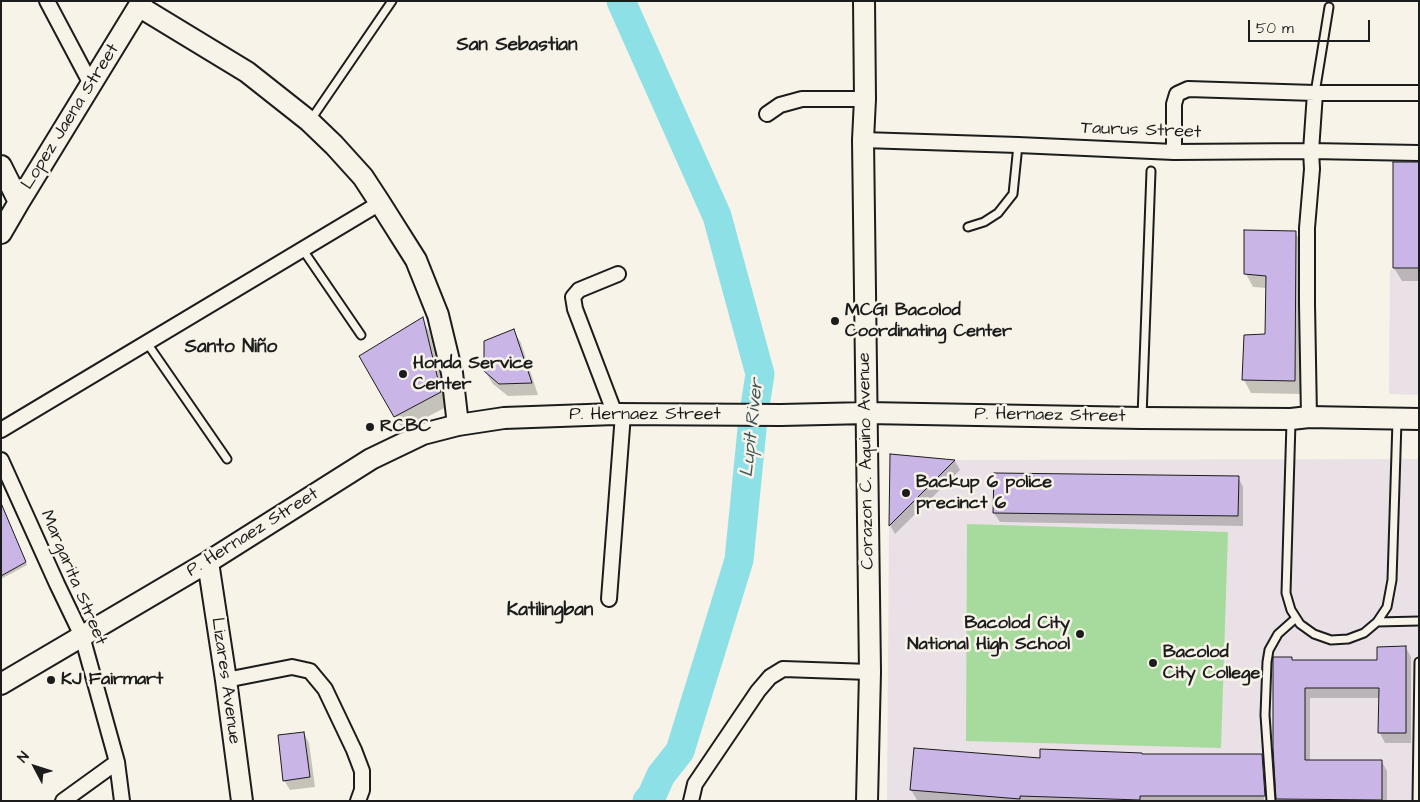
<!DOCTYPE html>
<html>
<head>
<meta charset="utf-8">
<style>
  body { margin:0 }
  #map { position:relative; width:1420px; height:802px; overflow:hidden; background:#f7f3e8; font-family:"Architects Daughter",sans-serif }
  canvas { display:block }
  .frame { position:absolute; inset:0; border:2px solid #1c1c1c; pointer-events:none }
  .north { position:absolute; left:10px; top:742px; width:50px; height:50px; -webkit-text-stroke:4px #f7f3e8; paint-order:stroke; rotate:310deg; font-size:14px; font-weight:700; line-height:20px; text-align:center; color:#1c1c1c }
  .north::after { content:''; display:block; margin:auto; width:18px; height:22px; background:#1c1c1c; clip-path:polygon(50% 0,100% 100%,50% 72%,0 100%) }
  .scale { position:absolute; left:1248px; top:20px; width:122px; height:22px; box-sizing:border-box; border:2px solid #1c1c1c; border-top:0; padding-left:6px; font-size:15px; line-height:18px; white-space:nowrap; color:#1c1c1c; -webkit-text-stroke:4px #f7f3e8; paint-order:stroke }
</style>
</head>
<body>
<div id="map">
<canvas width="1420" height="802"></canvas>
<div class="frame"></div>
<div class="north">N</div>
<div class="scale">50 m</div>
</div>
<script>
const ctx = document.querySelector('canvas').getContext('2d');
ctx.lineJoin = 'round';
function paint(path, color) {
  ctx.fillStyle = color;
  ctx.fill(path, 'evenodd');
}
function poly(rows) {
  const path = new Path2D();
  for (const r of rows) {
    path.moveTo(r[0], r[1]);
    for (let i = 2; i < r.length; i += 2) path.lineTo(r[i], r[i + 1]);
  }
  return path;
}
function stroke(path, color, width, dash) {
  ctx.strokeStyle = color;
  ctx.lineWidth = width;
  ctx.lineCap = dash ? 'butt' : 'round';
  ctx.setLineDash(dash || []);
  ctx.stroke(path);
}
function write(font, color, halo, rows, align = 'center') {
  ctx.font = font + ' "Architects Daughter",sans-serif';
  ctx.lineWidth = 5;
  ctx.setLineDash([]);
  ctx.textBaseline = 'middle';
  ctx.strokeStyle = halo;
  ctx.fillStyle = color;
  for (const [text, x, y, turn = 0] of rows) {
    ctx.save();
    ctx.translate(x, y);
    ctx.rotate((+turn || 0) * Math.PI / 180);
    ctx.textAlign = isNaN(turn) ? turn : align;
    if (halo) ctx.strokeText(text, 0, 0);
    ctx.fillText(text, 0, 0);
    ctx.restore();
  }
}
const built = poly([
  [1390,269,1419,269,1419,395,1389,394],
  [1419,459,1419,801,887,801,889,526,955,460]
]);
const green = poly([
  [967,524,1228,532,1221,748,966,741]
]);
const shadow = poly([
  [1419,163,1419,281,1402,281,1394,268],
  [1295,232,1302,245,1302,394,1251,393,1244,380,1266,335,1267,288,1253,287,1246,274],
  [422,319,429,331,448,406,403,430,361,356],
  [513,330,521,343,538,395,508,396,493,384,485,371],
  [891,455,955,461,960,470,895,534,890,525],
  [1238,477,1243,487,1243,526,1000,522,994,513],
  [1,504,27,565,1,579],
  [1406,648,1411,657,1411,743,1385,743,1380,733,1380,698,1310,698,1310,761,1382,762,1387,771,1387,801,1279,801,1277,798,1293,662,1378,662],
  [304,733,309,743,315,787,290,790,284,780],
  [1142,755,1262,755,1267,765,1270,801,1267,801,1264,763,1262,763,1264,801,930,801,917,800,911,790,1041,759]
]);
const river = poly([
  [621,1,717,216,760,374,753,419,739,560,680,751,661,775,652,795,647,801]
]);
const building = poly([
  [1393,162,1419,162,1419,268,1393,268,1393,162],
  [1244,230,1296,231,1295,381,1242,380,1244,335,1265,334,1266,276,1244,274,1244,230],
  [423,317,441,392,394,417,359,356,423,317],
  [514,329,532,383,499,384,484,371,484,341,514,329],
  [890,454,955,460,889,526,890,454],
  [994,473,1239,476,1238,516,993,513,994,473],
  [1,503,26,562,1,576,1,503],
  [1406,646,1406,733,1378,733,1379,688,1305,688,1305,760,1382,760,1382,800,1276,799,1273,747,1273,657,1292,657,1292,660,1377,660,1377,647,1406,646],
  [304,732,310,777,283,781,278,735,304,732],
  [914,748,1040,758,1040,749,1142,753,1142,754,1262,754,1265,796,1140,796,1140,800,1020,796,1020,799,910,790,914,748]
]);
const lane = poly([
  [1315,93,1329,7],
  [310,121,392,1],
  [968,227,984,222,998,213,1013,194,1018,145],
  [303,250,361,335],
  [147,343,227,459],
  [1142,417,1151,171],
  [1291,422,1286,593,1291,610,1300,624,1314,634,1331,640,1348,639,1364,633,1377,622,1387,607,1392,580,1397,421],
  [1377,622,1419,621],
  [1271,801,1265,715,1267,662,1269,650,1278,634,1296,618],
  [1417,801,1419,662]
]);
const street = poly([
  [47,1,91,84],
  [767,114,780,105,802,99,865,99],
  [863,140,1018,145,1174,152,1311,151,1419,153],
  [1174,152,1174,104,1177,94,1188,89,1315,93,1419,93],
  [615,414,575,309,573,297,579,290,618,274],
  [1309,417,1307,304,1307,228,1312,169,1311,151,1315,93],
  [1,430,380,203],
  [1,460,57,584,82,636,117,762,122,801],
  [609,599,623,414],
  [226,680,292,667,310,671,325,689,354,750,362,771,362,790,358,801],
  [63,801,117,762],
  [691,801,695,784,758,691,770,677,783,669,870,672]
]);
const secondary = poly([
  [864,1,865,99,863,140,870,672,867,801],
  [140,7,247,72,309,121,334,145,363,177,380,203,416,260,438,315,452,373,458,425],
  [1,166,19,202],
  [1,233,19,202,142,1],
  [208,562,226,680,242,801],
  [1,684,208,562,371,459,423,434,458,425,504,418,615,414,781,415,867,413,1142,418,1291,419,1309,417,1419,419]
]);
const markers = [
  [835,321,5,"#1c1c1c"],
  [403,374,5,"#1c1c1c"],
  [370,427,5,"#1c1c1c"],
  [906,493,5,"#1c1c1c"],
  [1080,634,5,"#1c1c1c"],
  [1153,663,5,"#1c1c1c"],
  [51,680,5,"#1c1c1c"]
];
const streetNames = [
  ["Lopez Jaena Street",71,117,-58],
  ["Taurus Street",1141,131,2],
  ["P. Hernaez Street",645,415],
  ["P. Hernaez Street",1050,416,1],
  ["Corazon C. Aquino Avenue",867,461,-91],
  ["P. Hernaez Street",253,533,-32],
  ["Margarita Street",73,578,67],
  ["Lizares Avenue",225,681,82]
];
const poiNames = [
  ["MCGI Bacolod",845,311],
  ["Coordinating Center",845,332],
  ["Honda Service",413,364],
  ["Center",413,385],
  ["RCBC",380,427],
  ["Backup 6 police",916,483],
  ["precinct 6",916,504],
  ["Bacolod City",1070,624,"right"],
  ["National High School",1070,645,"right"],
  ["Bacolod",1163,653],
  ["City College",1163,674],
  ["KJ Fairmart",61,680]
];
const neighbourhoodNames = [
  ["San Sebastian",517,46],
  ["Santo Niño",231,348],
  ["Katilingban",550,611]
];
const waterNames = [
  ["Lupit River",753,428,-84]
];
paint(built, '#eae1e7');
paint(green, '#a7db9d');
paint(shadow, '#0003');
stroke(river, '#8ee0e7', 29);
paint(building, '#cab6e6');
stroke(building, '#1c1c1c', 1);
stroke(lane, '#1c1c1c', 11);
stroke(street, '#1c1c1c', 18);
stroke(secondary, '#1c1c1c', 24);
stroke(lane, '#f7f3e8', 7);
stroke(street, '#f7f3e8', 14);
stroke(secondary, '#f7f3e8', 20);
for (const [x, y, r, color] of markers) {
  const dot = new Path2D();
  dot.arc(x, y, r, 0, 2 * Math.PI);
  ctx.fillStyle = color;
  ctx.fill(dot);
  stroke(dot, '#f7f3e8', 2);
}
write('18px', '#1c1c1c', '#f7f3e8', streetNames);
write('bold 18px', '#1c1c1c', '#f7f3e8', poiNames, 'left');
write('bold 19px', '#1c1c1c', '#f7f3e8', neighbourhoodNames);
write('italic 19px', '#3e5759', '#f7f3e8', waterNames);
</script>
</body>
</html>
